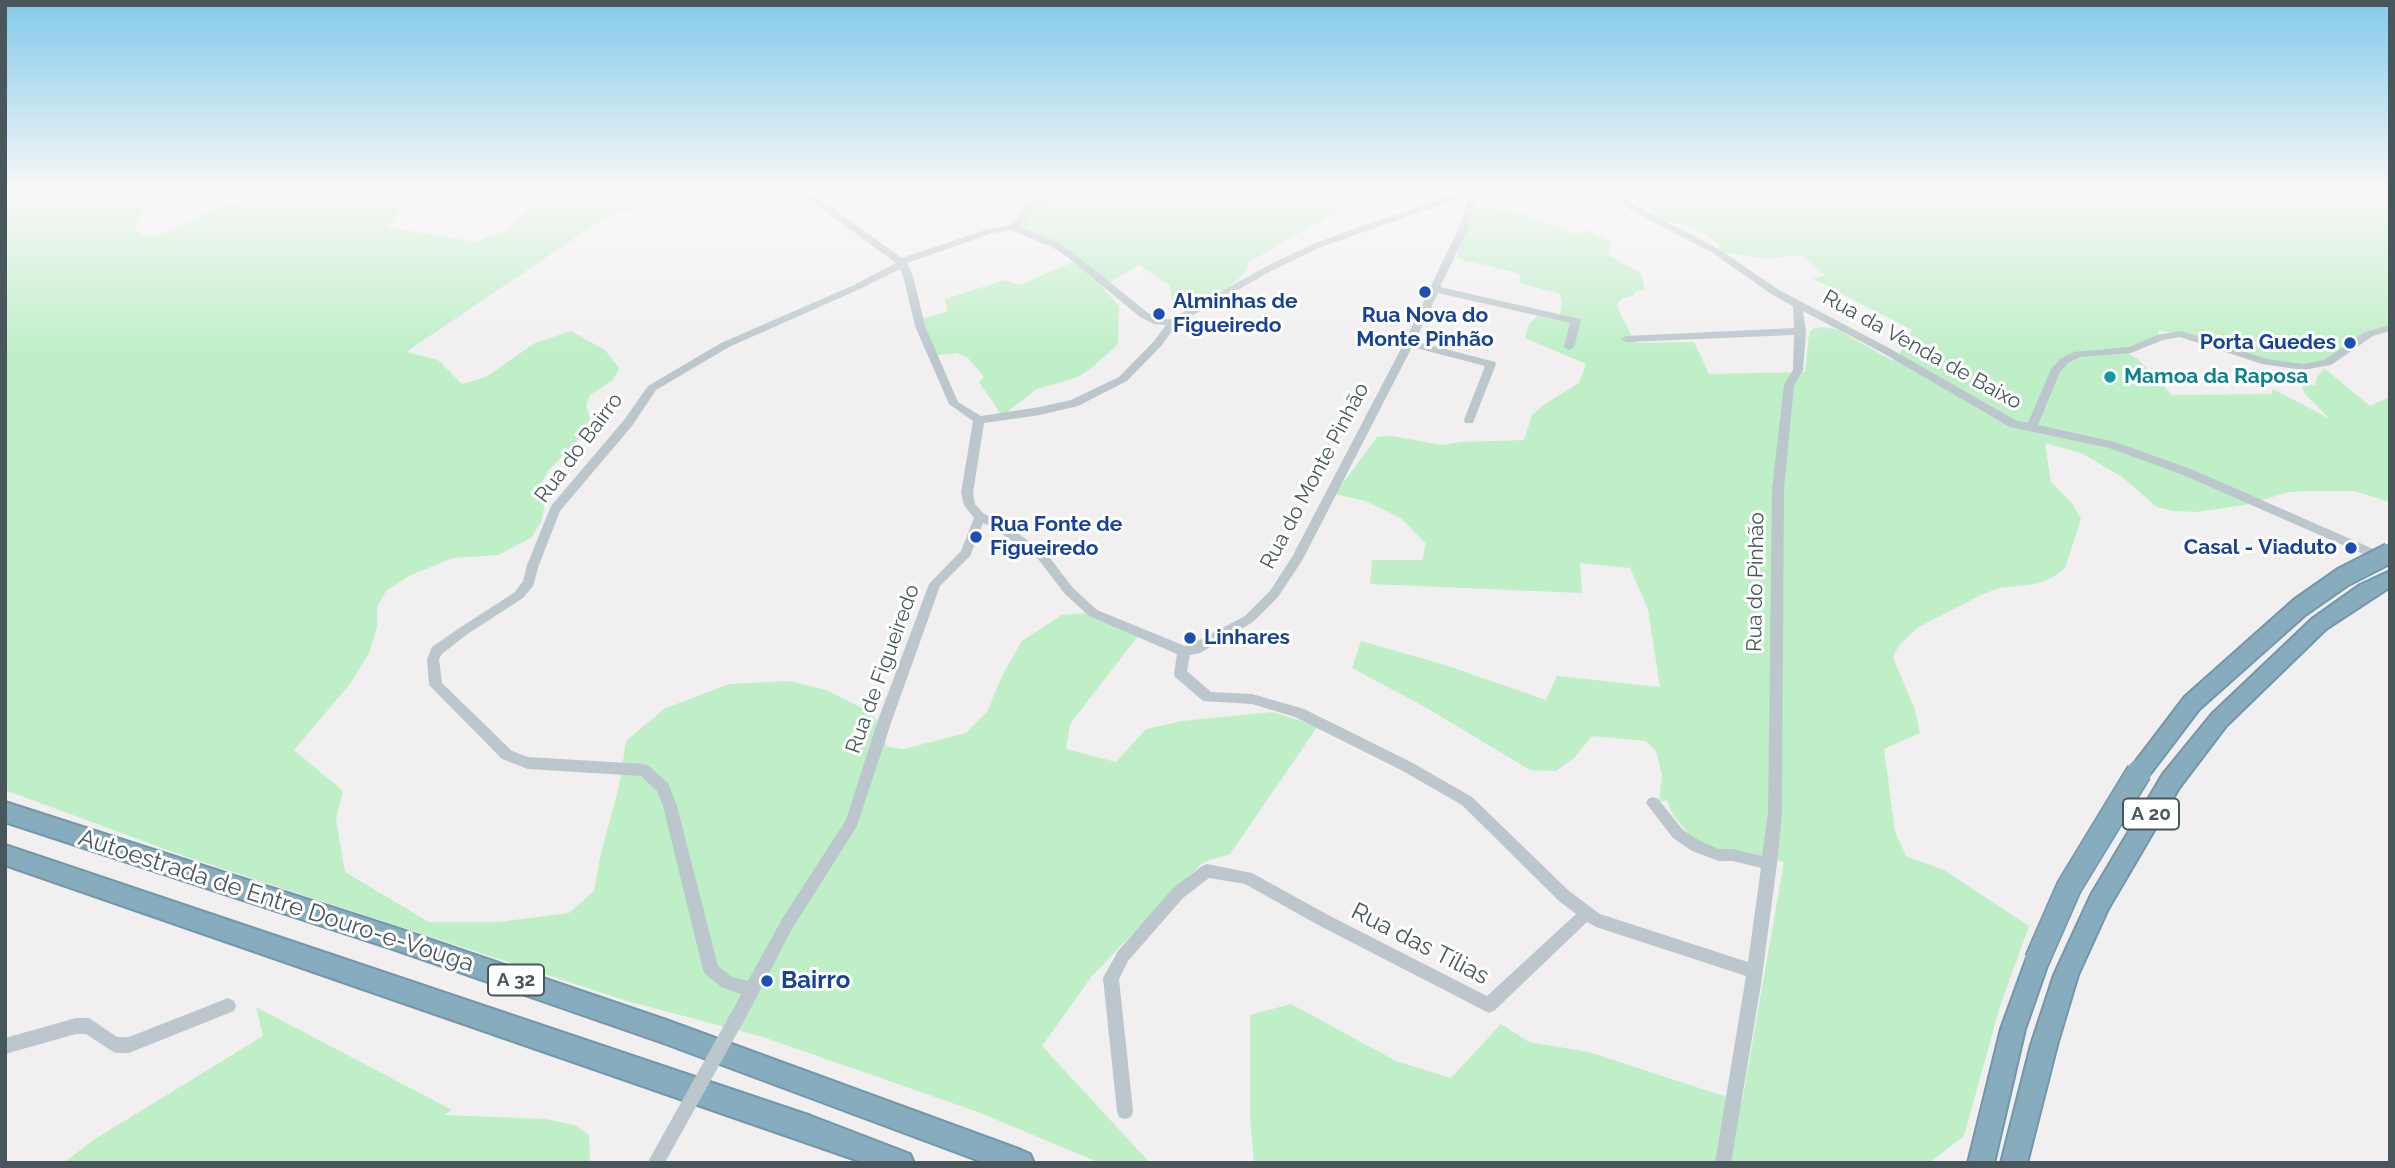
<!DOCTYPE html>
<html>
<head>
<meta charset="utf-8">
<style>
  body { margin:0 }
  #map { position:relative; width:2395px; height:1168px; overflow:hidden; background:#f2eff0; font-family:Raleway,sans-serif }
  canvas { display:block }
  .frame { position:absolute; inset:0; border:7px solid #47575c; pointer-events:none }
</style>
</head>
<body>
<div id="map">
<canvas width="2395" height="1168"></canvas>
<div class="frame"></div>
</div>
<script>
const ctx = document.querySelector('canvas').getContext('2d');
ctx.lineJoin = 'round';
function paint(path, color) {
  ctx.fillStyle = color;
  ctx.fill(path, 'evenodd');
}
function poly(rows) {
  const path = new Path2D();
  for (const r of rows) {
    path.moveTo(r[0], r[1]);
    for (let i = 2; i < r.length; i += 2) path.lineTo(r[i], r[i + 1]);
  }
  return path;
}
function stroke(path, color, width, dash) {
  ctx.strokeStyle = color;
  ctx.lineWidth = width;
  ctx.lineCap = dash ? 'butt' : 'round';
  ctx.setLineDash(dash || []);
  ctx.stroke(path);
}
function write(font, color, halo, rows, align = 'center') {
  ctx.font = font + ' Raleway,sans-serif';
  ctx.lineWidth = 6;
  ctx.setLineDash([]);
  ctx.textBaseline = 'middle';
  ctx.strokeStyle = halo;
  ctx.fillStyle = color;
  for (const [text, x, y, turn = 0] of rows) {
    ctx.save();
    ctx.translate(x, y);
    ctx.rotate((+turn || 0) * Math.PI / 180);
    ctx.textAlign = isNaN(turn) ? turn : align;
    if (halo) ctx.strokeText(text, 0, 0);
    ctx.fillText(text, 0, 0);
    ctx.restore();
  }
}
const green = poly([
  [5,190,161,190,147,202,135,226,137,231,147,237,166,232,224,205,246,199,273,197,291,190,404,190,399,211,389,227,475,242,509,228,525,213,541,190,681,190,633,210,613,213,600,221,406,352,438,360,462,384,486,377,535,343,571,331,605,350,619,368,613,380,590,395,586,405,590,418,581,437,548,471,539,487,545,505,541,522,531,538,498,555,453,558,409,576,386,591,377,607,377,627,369,653,350,684,294,750,343,791,336,819,345,872,429,922,498,922,569,913,594,891,601,853,619,787,626,741,664,709,729,684,790,681,826,690,864,709,877,720,887,747,904,749,966,733,987,712,1003,674,1022,641,1062,615,1085,613,1141,632,1070,724,1066,749,1116,762,1146,729,1182,721,1272,712,1318,726,1230,854,1204,862,1183,881,1092,976,1042,1046,1150,1163,1100,1163,978,1112,763,1037,627,1001,178,854,5,790],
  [1030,190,1374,190,1249,262,1247,271,1226,289,1184,309,1172,301,1170,286,1139,265,1102,287,1119,306,1118,344,1089,370,1076,378,1037,389,1002,416,979,382,984,377,968,358,957,353,937,355,922,319,948,311,945,299,1005,280,1019,285,1080,259,1021,234,1013,227],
  [1623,190,2390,190,2390,326,2359,339,2328,365,2297,369,2256,361,2197,338,2159,330,2158,336,2126,352,2139,360,2172,395,2271,394,2273,389,2330,419,2305,394,2301,384,2315,385,2317,377,2324,368,2370,406,2390,397,2390,502,2354,491,2307,491,2289,492,2245,505,2196,512,2174,511,2157,507,2122,477,2081,453,2045,443,2051,482,2072,503,2081,519,2065,568,2052,578,2036,584,2000,588,1983,594,1919,627,1899,645,1893,657,1915,710,1920,733,1884,749,1895,832,1906,856,1944,870,2029,926,2000,1006,1964,1136,1929,1163,1254,1163,1250,1117,1250,1015,1291,1004,1396,1061,1451,1078,1501,1024,1529,1042,1589,1052,1742,1102,1784,862,1727,852,1696,842,1673,815,1667,800,1659,802,1662,775,1656,751,1646,741,1592,736,1574,758,1556,771,1530,770,1425,707,1352,668,1361,641,1445,665,1546,700,1557,676,1660,687,1648,609,1630,568,1580,563,1582,593,1370,584,1372,560,1422,560,1426,544,1401,518,1365,501,1335,494,1377,437,1391,436,1442,445,1462,442,1524,440,1532,415,1545,404,1579,383,1586,364,1525,338,1529,324,1538,316,1554,320,1560,316,1562,303,1560,294,1519,283,1521,274,1456,258,1459,251,1454,249,1471,207,1512,210,1575,234,1585,230,1612,243,1607,254,1641,273,1645,290,1636,291,1634,295,1622,299,1616,305,1635,343,1694,342,1709,374,1805,372,1809,334,1812,329,1822,327,1836,329,1893,361,1900,353,1912,330,1813,279,1825,275,1801,255,1768,259,1723,252,1714,240,1699,231,1660,218],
  [256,1007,452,1110,444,1115,545,1119,575,1125,589,1135,590,1163,63,1163,95,1139,263,1036]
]);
const minor = poly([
  [793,190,805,190,816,196,902,258,988,229,1010,225,1044,190,1053,190,1019,226,1058,243,1076,255,1148,313,1160,319,1171,319,1267,266,1315,243,1464,190,1479,190,1469,227,1440,287,1580,319,1581,321,1574,347,1569,350,1564,347,1570,323,1438,293,1415,341,1495,362,1496,364,1473,423,1465,423,1464,420,1485,366,1412,347,1303,559,1278,597,1253,622,1200,653,1190,655,1187,671,1211,692,1252,694,1304,709,1411,762,1472,797,1569,891,1600,914,1748,962,1761,868,1733,861,1719,861,1692,851,1673,838,1646,803,1648,799,1653,797,1658,799,1683,830,1702,842,1719,849,1733,849,1762,856,1768,813,1772,489,1784,385,1793,370,1794,335,1626,342,1621,339,1626,336,1794,328,1793,306,1771,294,1713,253,1630,210,1607,190,1617,190,1636,206,1719,249,1779,290,1889,348,2017,421,2028,423,2051,369,2060,359,2074,352,2129,347,2157,335,2181,331,2267,359,2303,364,2324,360,2365,332,2390,325,2390,331,2373,336,2331,365,2303,370,2262,364,2180,337,2163,340,2131,353,2080,357,2068,363,2060,372,2038,425,2115,442,2191,469,2387,555,2389,558,2383,562,2379,561,2183,475,2109,448,2010,427,1881,352,1803,311,1806,331,1803,370,1794,385,1784,489,1782,813,1777,864,1761,984,1731,1163,1715,1163,1746,976,1596,927,1587,922,1495,1010,1489,1013,1320,926,1245,884,1209,878,1183,898,1128,961,1119,979,1133,1111,1131,1117,1125,1119,1119,1117,1117,1111,1103,978,1118,951,1173,888,1202,866,1207,864,1252,873,1330,916,1487,996,1576,914,1559,901,1462,805,1401,770,1295,717,1252,704,1203,701,1175,677,1174,673,1177,654,1089,616,1065,594,1038,559,992,527,983,523,970,556,940,586,892,720,857,826,792,929,745,1019,739,1022,733,1019,731,1014,741,994,723,988,706,975,703,970,663,806,657,791,641,776,528,769,502,759,429,685,427,659,432,647,458,629,515,592,523,581,527,565,551,506,624,420,648,386,721,343,854,285,896,263,810,200,793,190],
  [1469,195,1459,227,1404,343,1292,557,1270,591,1245,616,1192,644,1185,646,1097,610,1073,588,1046,553,1000,521,984,514,975,504,973,493,984,423,1040,415,1078,406,1127,381,1162,345,1177,324,1273,270,1321,247,1469,195],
  [1012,230,1052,247,1070,259,1140,317,1154,324,1166,325,1154,341,1119,377,1071,400,1040,407,981,416,958,402,925,326,913,276,907,263,993,233,1012,230],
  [900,269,903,276,915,326,949,404,973,421,961,493,964,505,974,518,961,551,929,584,878,720,846,820,782,919,748,981,732,977,718,966,677,806,668,783,649,766,644,764,528,757,512,751,442,683,439,659,442,654,466,635,523,598,533,586,539,565,560,511,632,426,656,390,729,347,860,289,900,269],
  [228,998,234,1001,236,1006,234,1011,129,1053,115,1053,86,1034,76,1034,5,1054,5,1038,76,1018,89,1018,117,1037,129,1037,228,998]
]);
const highway = poly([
  [2390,571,2390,587,2326,629,2226,726,2179,788,2108,909,2078,975,2057,1045,2027,1163,2001,1163,2031,1045,2054,975,2091,895,2163,774,2212,714,2312,619,2360,585,2390,571],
  [5,802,396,928,666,1020,1021,1150,1030,1154,1034,1163,985,1163,666,1044,396,950,5,822,5,802],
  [5,845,811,1116,910,1154,914,1163,865,1163,5,865,5,845],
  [2037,949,2045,952,2049,960,2025,1029,1994,1163,1968,1163,2001,1029,2029,952,2037,949]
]);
const minorBridge = poly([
  [656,1163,739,1014]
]);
const highwayBridgeFar1 = poly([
  [2138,774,2192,703,2300,607,2343,577,2390,553]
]);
const highwayBridge = poly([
  [2037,960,2069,887,2139,772]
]);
const markers = [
  [1425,292,7,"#1a4fb4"],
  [1159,314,7,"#1a4fb4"],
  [2350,343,7,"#1a4fb4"],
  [2110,377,7,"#0f9aa8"],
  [976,537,7,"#1a4fb4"],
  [2351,548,7,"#1a4fb4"],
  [1190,638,7,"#1a4fb4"],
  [767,981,7,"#1a4fb4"]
];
const shields = [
  [2151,814,56],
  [516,980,56]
];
const shieldNames = [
  ["A 20",2151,814],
  ["A 32",516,980]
];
const transitNames = [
  ["Alminhas de",1173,302],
  ["Figueiredo",1173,326],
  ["Rua Nova do",1425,316,"center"],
  ["Monte Pinhão",1425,340,"center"],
  ["Porta Guedes",2336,343,"right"],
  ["Rua Fonte de",990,525],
  ["Figueiredo",990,549],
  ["Casal - Viaduto",2337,548,"right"],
  ["Linhares",1204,638]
];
const streetNames = [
  ["Rua da Venda de Baixo",1922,350,29],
  ["Rua do Bairro",579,448,-53],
  ["Rua do Monte Pinhão",1315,476,-62],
  ["Rua do Pinhão",1756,582,-89],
  ["Rua de Figueiredo",883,669,-70]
];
const cultureNames = [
  ["Mamoa da Raposa",2124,377]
];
const nearStreetnames = [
  ["Autoestrada de Entre Douro-e-Vouga",276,901,18],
  ["Rua das Tílias",1420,944,27]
];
const nearTransitnames = [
  ["Bairro",781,981]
];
paint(green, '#beefc7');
stroke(highway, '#7297a9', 4);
paint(minor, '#bbc7cc');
paint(highway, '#87acbe');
stroke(highwayBridgeFar1, '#7297a9', 23, []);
stroke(highwayBridge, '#7297a9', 27, []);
stroke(minorBridge, '#bbc7cc', 15);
stroke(highwayBridgeFar1, '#87acbe', 19);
stroke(highwayBridge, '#87acbe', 24);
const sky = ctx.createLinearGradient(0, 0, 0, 354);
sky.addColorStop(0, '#83cae9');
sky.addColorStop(0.54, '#f9f8f8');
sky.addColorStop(1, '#f9f8f800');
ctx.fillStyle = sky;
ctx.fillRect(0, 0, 2395, 354);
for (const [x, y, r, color] of markers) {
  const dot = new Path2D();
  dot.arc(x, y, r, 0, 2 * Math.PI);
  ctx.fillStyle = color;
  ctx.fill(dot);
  stroke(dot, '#fff', 2.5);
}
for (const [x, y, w] of shields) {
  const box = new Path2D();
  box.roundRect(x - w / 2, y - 15.5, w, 31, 5);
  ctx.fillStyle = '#fff';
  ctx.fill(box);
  stroke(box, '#47575c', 2);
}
write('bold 19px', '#47575c', null, shieldNames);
write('bold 21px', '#164399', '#fff', transitNames, 'left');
write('21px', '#47575c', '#fff', streetNames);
write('bold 21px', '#0d838f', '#fff', cultureNames, 'left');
write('24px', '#47575c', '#fff', nearStreetnames);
write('bold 24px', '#164399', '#fff', nearTransitnames, 'left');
</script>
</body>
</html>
